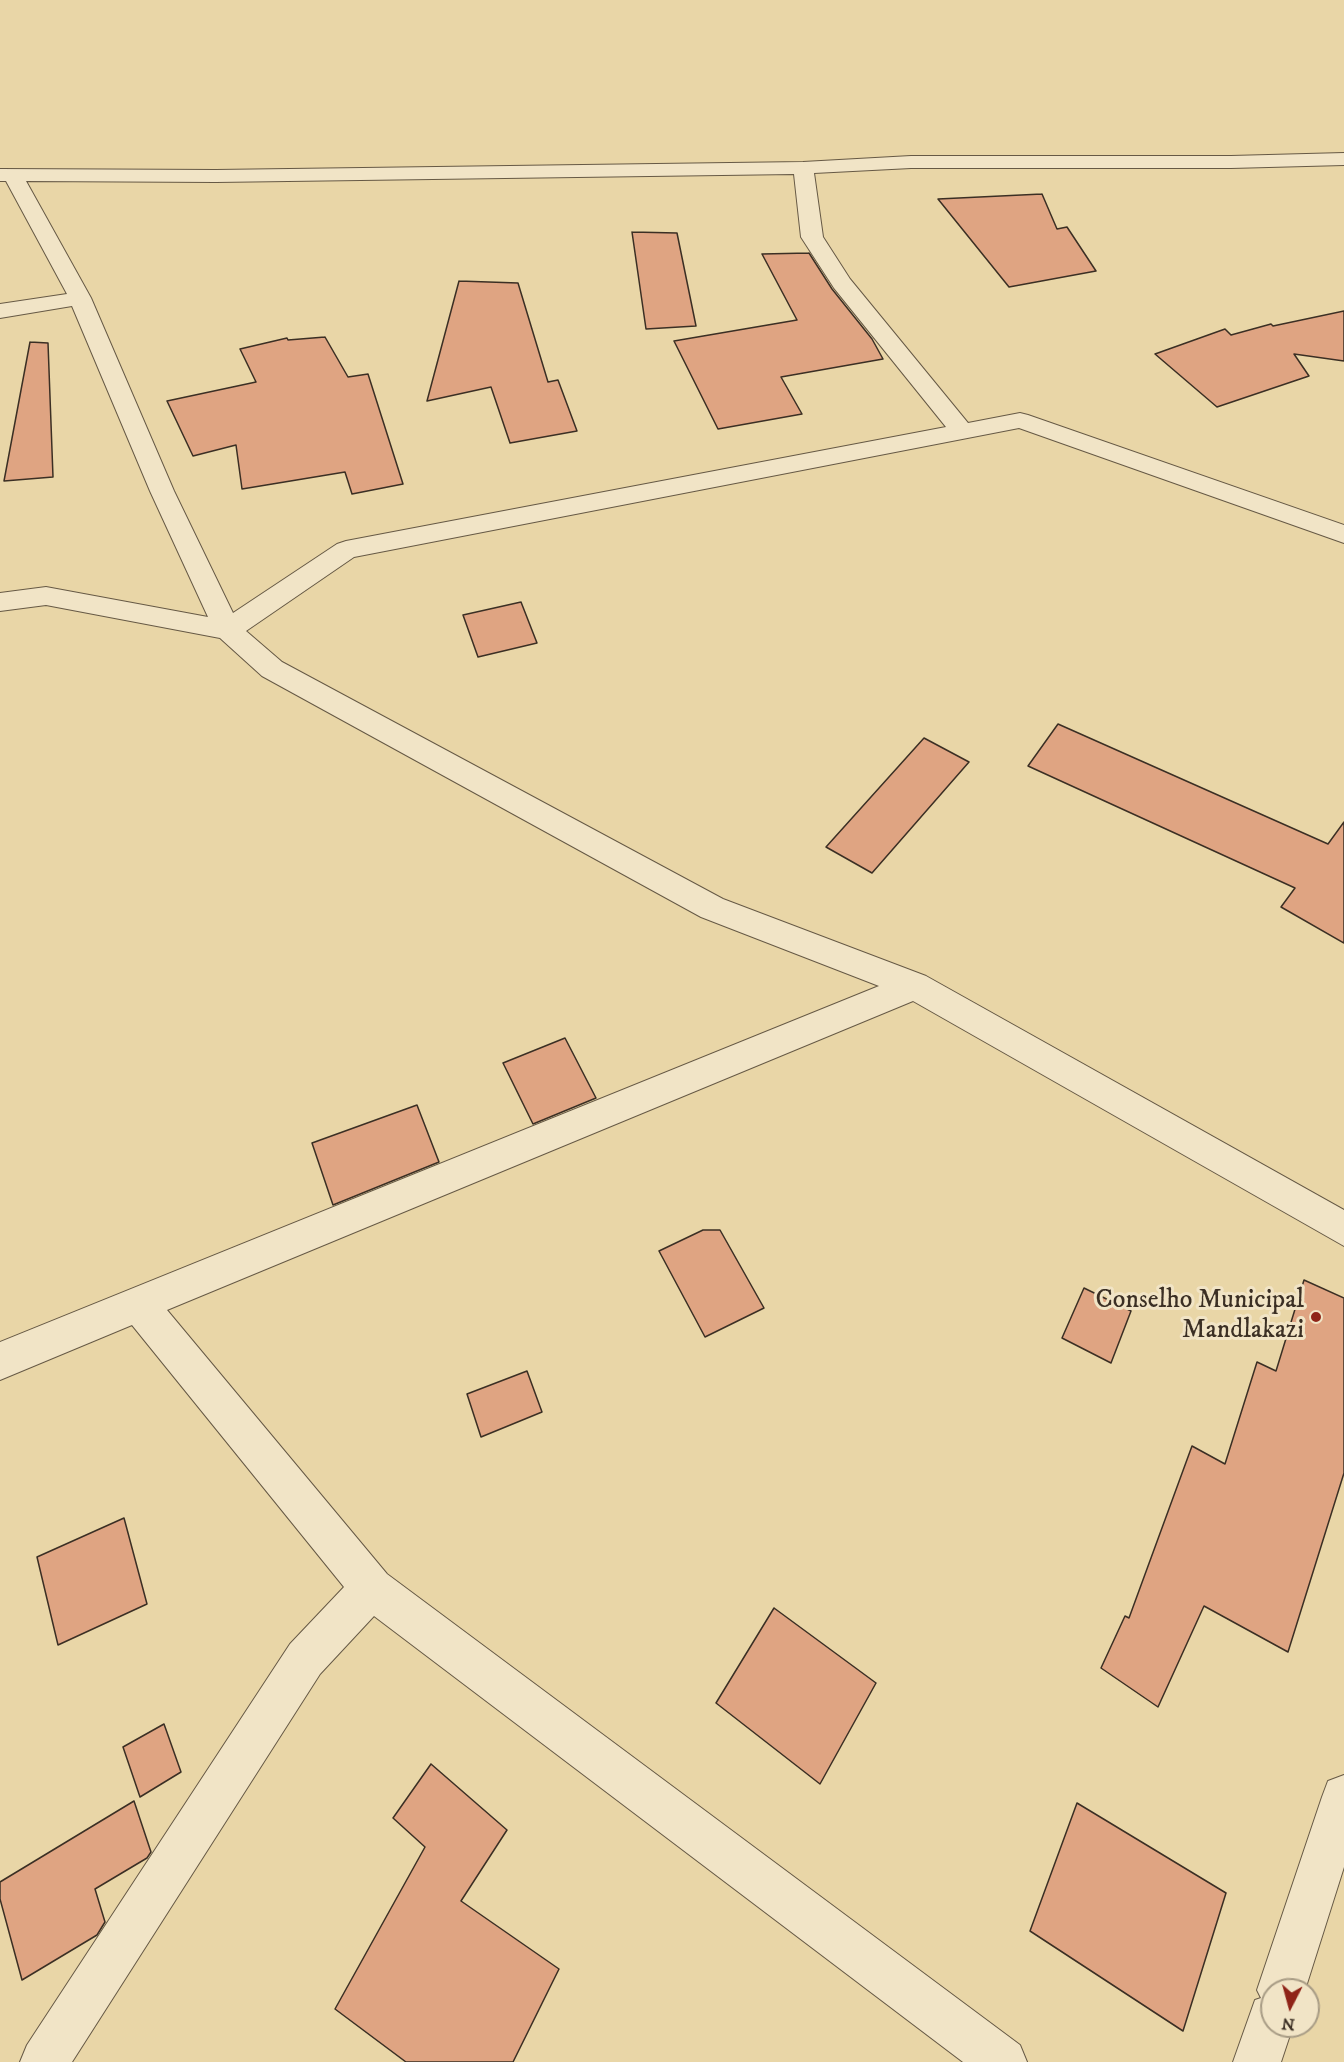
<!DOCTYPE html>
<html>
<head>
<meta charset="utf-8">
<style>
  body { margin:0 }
  #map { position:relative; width:1344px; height:2062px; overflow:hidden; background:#e9d6a7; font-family:"IM FELL DW Pica",serif }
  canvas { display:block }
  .north { position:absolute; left:1260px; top:1978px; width:60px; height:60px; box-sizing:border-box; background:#f1e4c6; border:2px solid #a89c85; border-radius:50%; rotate:186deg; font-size:16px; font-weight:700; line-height:24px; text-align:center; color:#3b2f24 }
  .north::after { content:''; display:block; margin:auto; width:21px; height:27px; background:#8f2418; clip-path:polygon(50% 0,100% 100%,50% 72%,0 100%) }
</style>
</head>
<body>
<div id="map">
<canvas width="1344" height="2062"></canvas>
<div class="north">N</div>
</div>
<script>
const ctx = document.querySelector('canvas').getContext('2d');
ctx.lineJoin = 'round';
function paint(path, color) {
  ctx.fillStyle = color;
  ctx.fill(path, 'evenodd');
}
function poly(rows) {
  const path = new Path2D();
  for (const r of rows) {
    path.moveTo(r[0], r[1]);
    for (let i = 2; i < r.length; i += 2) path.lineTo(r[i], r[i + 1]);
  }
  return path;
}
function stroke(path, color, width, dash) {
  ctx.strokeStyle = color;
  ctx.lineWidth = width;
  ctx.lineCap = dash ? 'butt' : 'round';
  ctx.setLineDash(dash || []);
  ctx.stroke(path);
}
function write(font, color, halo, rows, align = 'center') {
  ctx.font = font + ' "IM FELL DW Pica",serif';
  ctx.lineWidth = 6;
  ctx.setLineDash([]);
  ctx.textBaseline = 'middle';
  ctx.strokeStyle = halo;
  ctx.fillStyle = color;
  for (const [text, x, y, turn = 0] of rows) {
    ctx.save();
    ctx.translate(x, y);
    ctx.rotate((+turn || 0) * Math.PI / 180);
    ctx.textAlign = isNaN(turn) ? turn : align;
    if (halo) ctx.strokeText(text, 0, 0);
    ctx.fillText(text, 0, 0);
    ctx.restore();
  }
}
const building = poly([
  [1042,194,1057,229,1067,227,1096,271,1009,287,938,199,1042,194],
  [632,232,677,233,696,326,646,329,632,232],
  [809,253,832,289,872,339,883,359,781,377,802,414,718,429,674,341,797,320,762,254,809,253],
  [459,281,518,283,548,382,558,380,577,431,510,443,491,387,427,401,459,281],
  [1344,311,1344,361,1294,354,1309,376,1217,407,1155,354,1225,329,1231,335,1271,324,1273,326,1344,311],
  [325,337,348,377,368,374,403,484,352,494,345,472,242,489,236,445,193,456,167,401,256,382,240,349,287,338,288,340,325,337],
  [30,342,48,343,53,477,4,481,30,342],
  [521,602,537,643,478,657,463,615,521,602],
  [1058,724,1328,844,1344,822,1344,943,1281,907,1295,888,1028,766,1058,724],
  [924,738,969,762,872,873,826,847,924,738],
  [565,1038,596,1098,533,1124,503,1063,565,1038],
  [417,1105,439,1162,333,1205,312,1143,417,1105],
  [703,1230,720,1230,764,1308,705,1337,659,1251,703,1230],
  [1304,1280,1344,1298,1344,1473,1288,1652,1204,1606,1158,1707,1101,1668,1125,1616,1129,1618,1192,1446,1225,1464,1257,1362,1276,1371,1304,1280],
  [1084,1288,1131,1311,1111,1363,1062,1338,1084,1288],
  [527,1371,542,1412,481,1437,467,1394,527,1371],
  [124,1518,147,1604,58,1645,37,1557,124,1518],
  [774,1608,876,1683,820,1784,716,1703,774,1608],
  [164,1724,181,1772,140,1797,123,1747,164,1724],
  [431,1764,507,1830,461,1901,559,1969,513,2062,406,2062,335,2009,425,1847,393,1818,431,1764],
  [134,1801,151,1852,147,1858,95,1889,105,1922,97,1935,22,1980,0,1899,0,1882,134,1801],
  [1077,1803,1226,1893,1183,2031,1030,1931,1077,1803]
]);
const minor = poly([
  [1344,153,1344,165,1231,168,911,168,814,173,823,237,850,279,968,423,1020,413,1028,415,1344,525,1344,543,1019,428,354,557,246,631,282,662,723,899,926,976,1344,1210,1344,1246,913,1001,167,1310,387,1574,1020,2045,1027,2062,963,2062,374,1616,320,1674,72,2062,20,2062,27,2045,290,1644,344,1587,132,1325,0,1380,0,1342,879,986,701,917,262,676,220,638,46,605,0,611,0,593,46,587,208,617,150,491,72,306,0,318,0,304,67,294,6,181,0,181,0,169,216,170,803,162,911,156,1231,156,1344,153],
  [794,174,801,237,834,288,946,427,346,541,337,544,233,613,174,491,91,298,26,181,216,182,794,174],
  [1344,1775,1344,1867,1305,1990,1272,1990,1272,2026,1293,2026,1281,2062,1233,2062,1255,2000,1261,1998,1257,1990,1322,1797,1328,1781,1344,1775]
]);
const markers = [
  [1316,1317,6,"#8f2418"]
];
const poiNames = [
  ["Conselho Municipal",1304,1302],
  ["Mandlakazi",1304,1332]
];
paint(building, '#dfa482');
stroke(building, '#3b2f24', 1.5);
stroke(minor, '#665945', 2);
paint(minor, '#f1e4c6');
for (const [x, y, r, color] of markers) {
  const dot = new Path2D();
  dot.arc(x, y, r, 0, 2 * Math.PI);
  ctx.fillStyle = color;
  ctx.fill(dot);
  stroke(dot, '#f1e4c6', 2);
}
write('26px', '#3b2f24', '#f1e4c6', poiNames, 'right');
</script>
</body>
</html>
